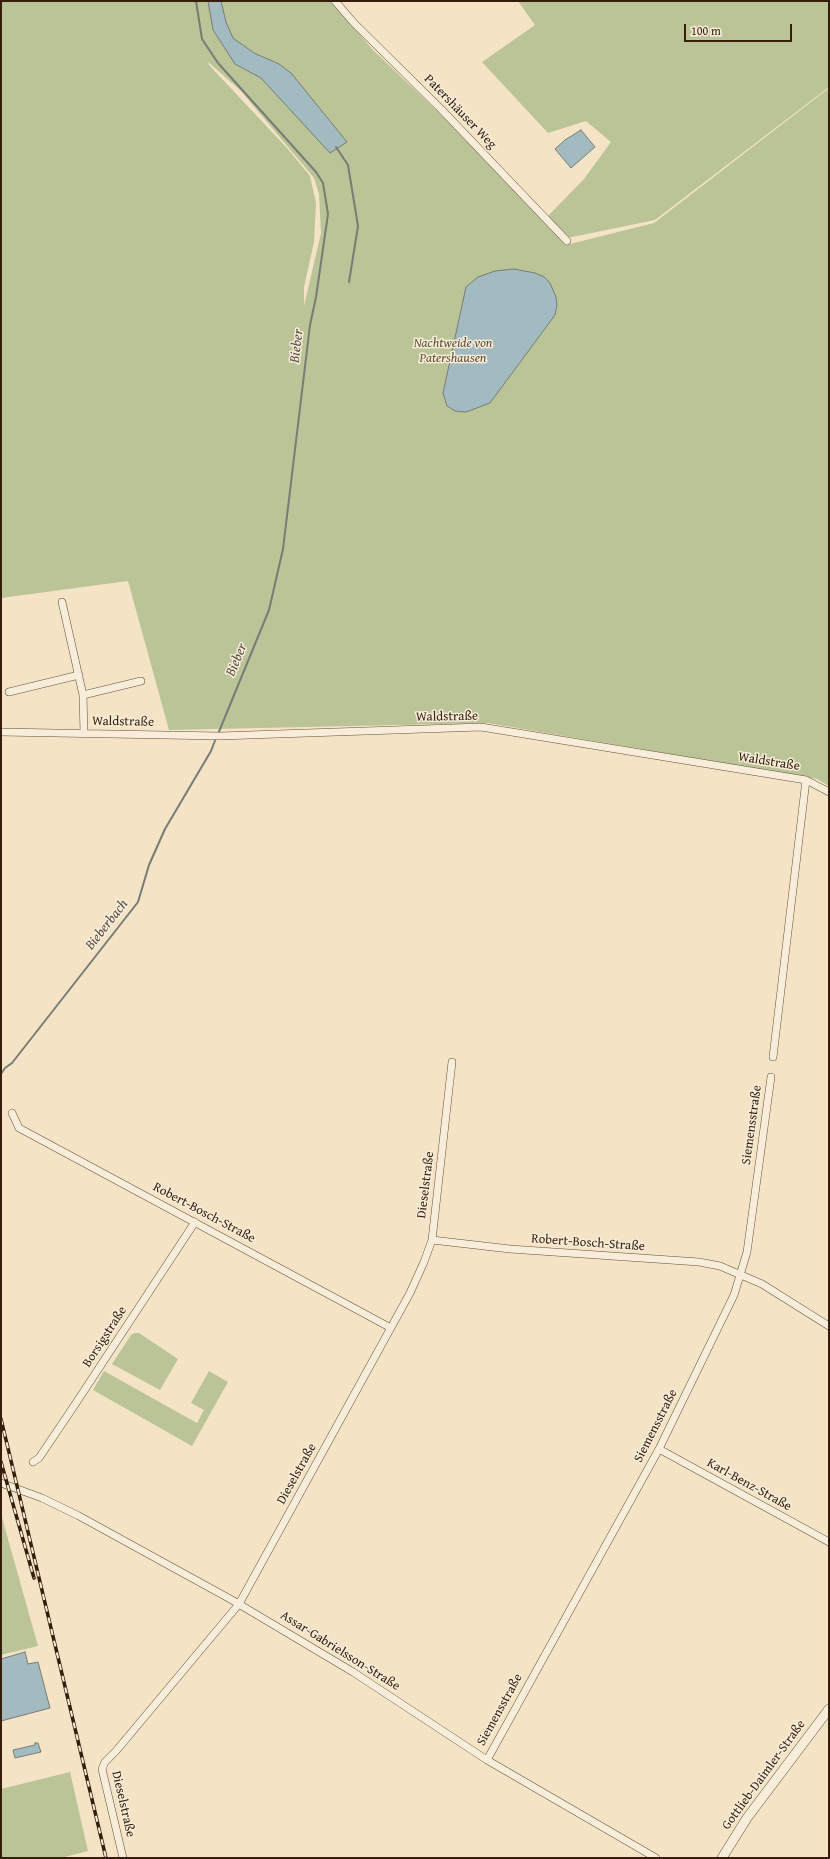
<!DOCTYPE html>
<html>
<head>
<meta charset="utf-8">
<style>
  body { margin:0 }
  #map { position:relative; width:830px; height:1859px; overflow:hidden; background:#f5e3c6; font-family:"Gentium Book Plus",serif }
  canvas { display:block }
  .frame { position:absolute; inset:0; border:2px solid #351d0a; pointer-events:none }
  .scale { position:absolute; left:684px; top:24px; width:108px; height:18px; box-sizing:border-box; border:2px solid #351d0a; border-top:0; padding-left:5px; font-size:12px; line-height:14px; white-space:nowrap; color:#351d0a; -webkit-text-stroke:3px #f8edda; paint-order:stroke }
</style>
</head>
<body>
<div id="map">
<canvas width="830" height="1859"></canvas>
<div class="frame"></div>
<div class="scale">100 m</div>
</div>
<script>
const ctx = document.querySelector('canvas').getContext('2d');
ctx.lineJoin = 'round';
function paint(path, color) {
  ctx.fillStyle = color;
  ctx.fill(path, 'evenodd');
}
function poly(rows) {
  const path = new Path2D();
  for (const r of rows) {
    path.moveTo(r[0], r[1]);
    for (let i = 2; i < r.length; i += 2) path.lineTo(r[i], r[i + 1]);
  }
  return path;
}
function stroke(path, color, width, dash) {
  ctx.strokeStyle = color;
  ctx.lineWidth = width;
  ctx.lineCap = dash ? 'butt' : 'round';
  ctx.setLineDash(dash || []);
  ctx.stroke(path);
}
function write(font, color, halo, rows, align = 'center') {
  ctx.font = font + ' "Gentium Book Plus",serif';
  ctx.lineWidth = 3;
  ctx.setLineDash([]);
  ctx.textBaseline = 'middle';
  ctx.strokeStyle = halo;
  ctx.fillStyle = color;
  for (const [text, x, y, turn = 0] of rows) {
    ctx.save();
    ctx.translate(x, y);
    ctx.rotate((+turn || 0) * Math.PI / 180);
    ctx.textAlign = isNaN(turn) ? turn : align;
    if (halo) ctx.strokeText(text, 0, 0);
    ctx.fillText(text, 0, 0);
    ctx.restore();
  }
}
const green = poly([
  [1,1,332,1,372,49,459,132,566,245,654,223,829,88,829,786,817,779,488,723,169,730,128,581,1,598],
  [208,62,241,91,314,178,319,194,321,233,304,306,304,287,314,242,316,203,310,176,287,148,209,65],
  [518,1,829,1,829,87,655,220,567,238,547,217,584,179,611,142,586,121,548,133,482,62,535,25],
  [135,1333,139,1333,178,1359,160,1390,112,1364,131,1335],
  [104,1371,197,1423,204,1410,191,1403,209,1371,228,1382,192,1446,93,1390],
  [1,1514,38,1646,1,1655],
  [70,1772,88,1851,61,1858,1,1858,1,1789]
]);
const water = poly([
  [208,1,221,1,226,22,233,38,254,53,279,64,291,73,347,142,330,153,261,78,235,64,213,30,208,1],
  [581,130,595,147,571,168,555,149,565,140,581,130],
  [514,269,535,273,544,277,550,283,556,297,557,305,555,315,490,403,466,412,455,411,447,406,443,393,466,287,478,277,495,271,514,269],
  [25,1652,28,1664,38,1662,50,1708,1,1721,1,1659,25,1652],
  [35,1743,38,1743,41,1752,15,1758,13,1750,35,1745,35,1743]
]);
const stream = poly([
  [196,1,202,39,218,63,316,172,323,183,328,214,316,297,310,325,283,549,269,610,218,734],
  [336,147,348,165,358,226,349,282],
  [1,1074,5,1068,12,1063,138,902,149,865,165,829,211,751,216,738]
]);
const minor = poly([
  [335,1,354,23,441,109,567,241],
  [62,602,83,695,84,733],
  [9,692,79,675],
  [83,695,141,681],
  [1,732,220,736,481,727,806,780,829,792],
  [773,1057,806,780],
  [12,1113,19,1128,391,1328],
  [432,1240,510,1249,699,1262,720,1266,762,1284,829,1326],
  [659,1449,829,1542],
  [33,1462,39,1458,76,1403,195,1222],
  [1,1483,42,1498,79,1516,232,1600,353,1672,487,1760,656,1858],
  [487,1760,659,1449,734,1295,747,1252,771,1077],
  [123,1858,102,1769,105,1762,116,1751,239,1604,410,1293,424,1262,432,1240,452,1062]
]);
const tertiary = poly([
  [722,1858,747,1818,829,1709]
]);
const rail = poly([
  [1,1419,106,1858],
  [1,1462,34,1578]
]);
const streetNames = [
  ["Patershäuser Weg",460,112,46],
  ["Waldstraße",447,717,-1],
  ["Waldstraße",123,722,1],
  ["Waldstraße",769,762,9],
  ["Siemensstraße",752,1125,-82],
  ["Dieselstraße",426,1185,-83],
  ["Robert-Bosch-Straße",204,1213,28],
  ["Robert-Bosch-Straße",588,1243,4],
  ["Borsigstraße",105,1337,-57],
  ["Siemensstraße",656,1426,-63],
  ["Dieselstraße",297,1474,-61],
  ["Karl-Benz-Straße",749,1485,29],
  ["Assar-Gabrielsson-Straße",340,1651,32],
  ["Siemensstraße",500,1710,-61],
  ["Gottlieb-Daimler-Straße",764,1775,-54],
  ["Dieselstraße",123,1804,77]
];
const parkNames = [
  ["Nachtweide von",453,344],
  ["Patershausen",453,359]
];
const waterNames = [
  ["Bieber",297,346,-83],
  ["Bieber",237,660,-67],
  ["Bieberbach",107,925,-52]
];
paint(green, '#bac496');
paint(water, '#a2bbc0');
stroke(water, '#767c77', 1);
stroke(stream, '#767c77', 2);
stroke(minor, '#654e39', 8);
stroke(tertiary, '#654e39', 10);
stroke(minor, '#f8edda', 7);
stroke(tertiary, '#f8edda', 9);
stroke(rail, '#351d0a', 3.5);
stroke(rail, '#f8edda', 2, [6]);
write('13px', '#351d0a', '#f8edda', streetNames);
write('italic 13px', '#5d4f34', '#f8edda', parkNames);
write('italic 14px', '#564c41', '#f8edda', waterNames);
</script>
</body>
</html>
